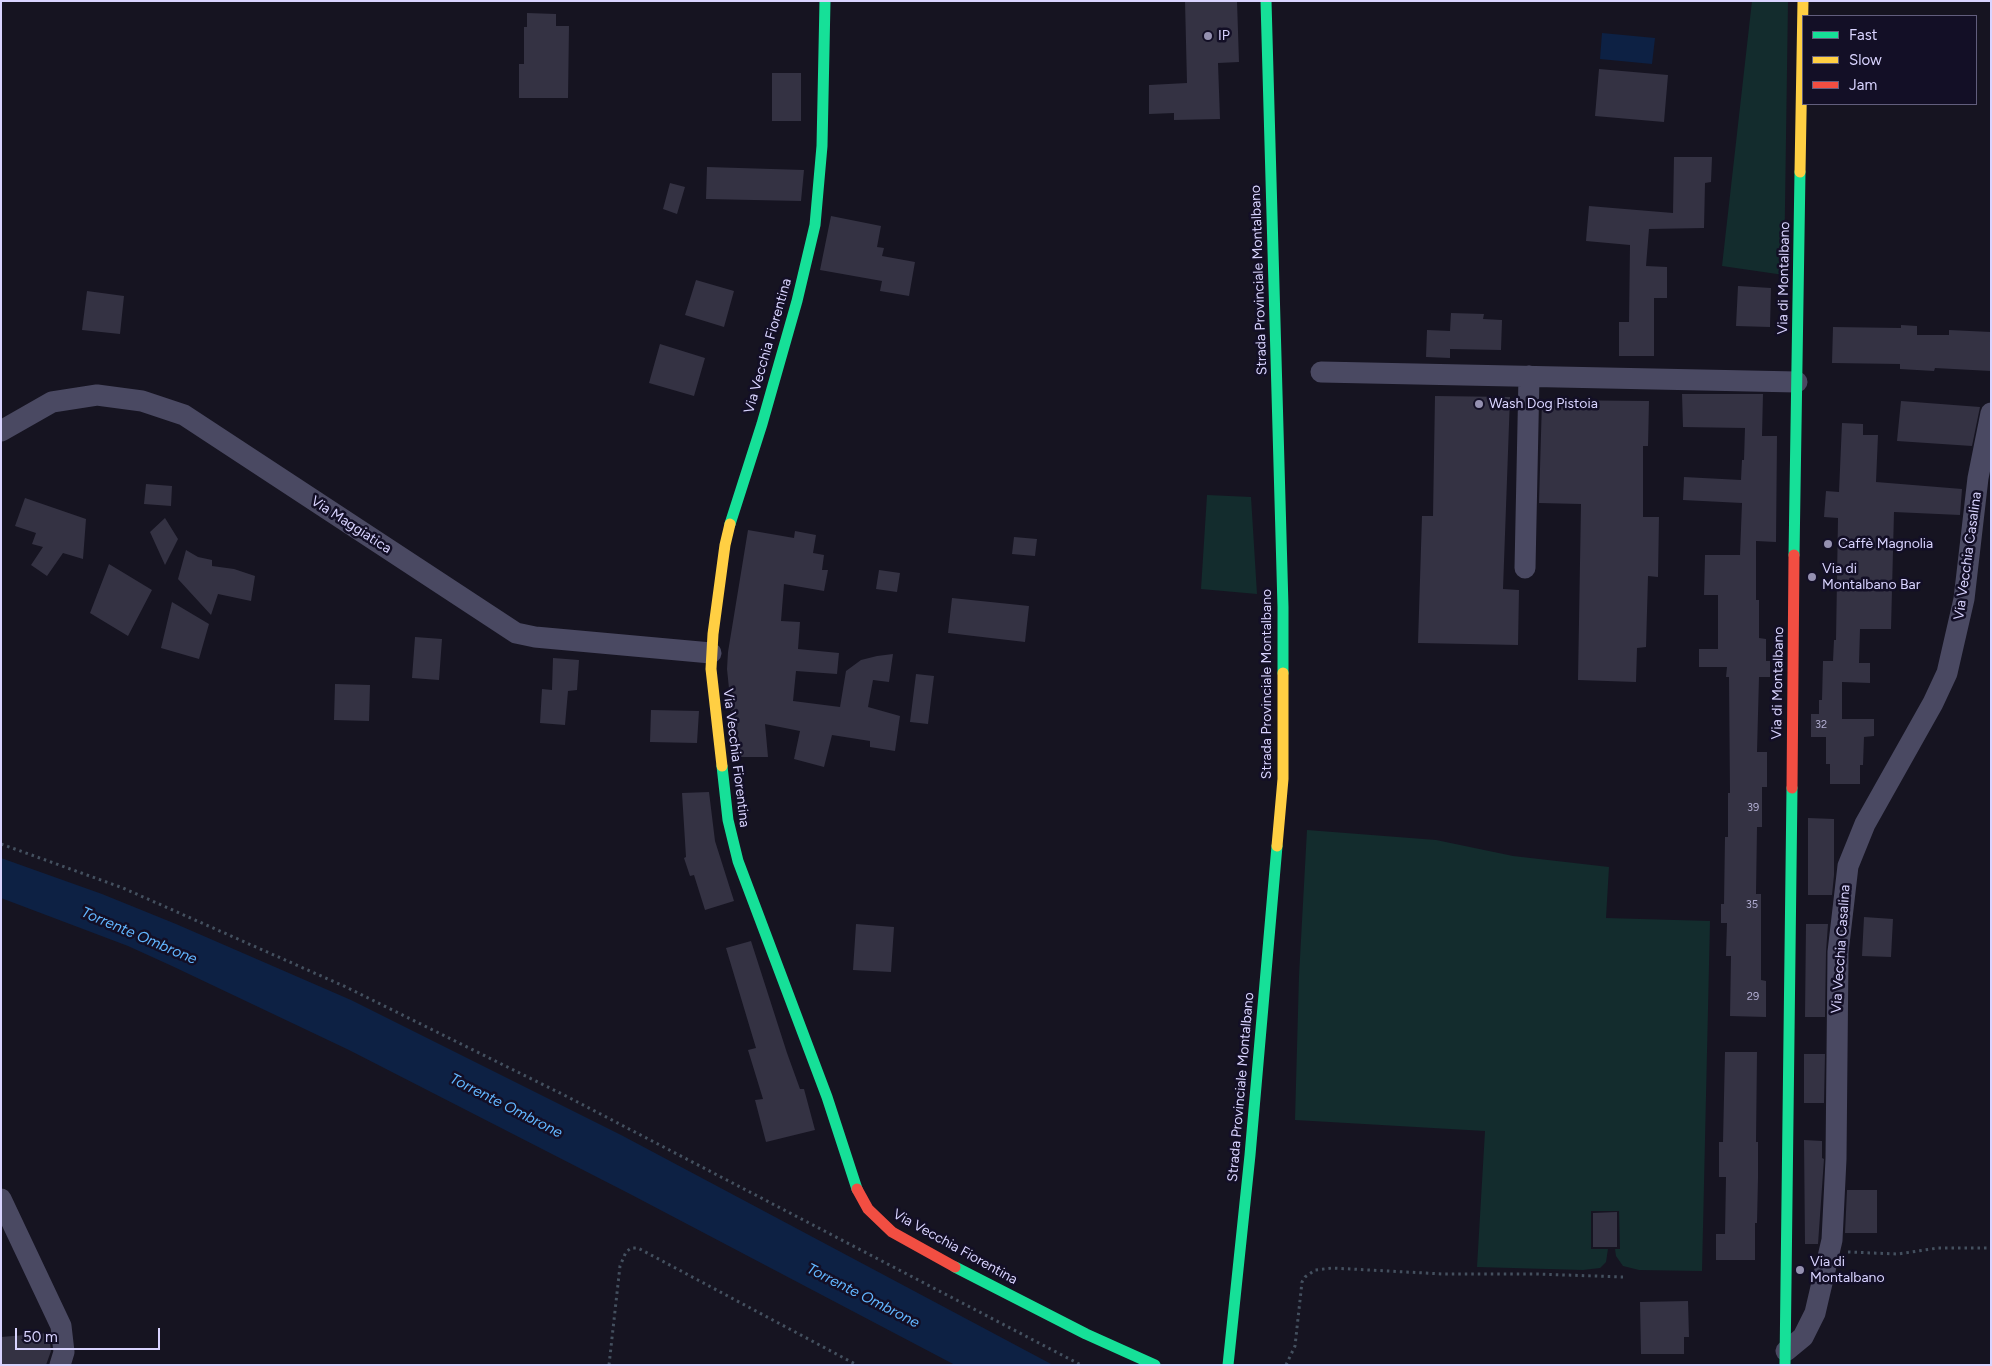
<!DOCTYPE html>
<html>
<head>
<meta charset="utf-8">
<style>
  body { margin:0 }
  #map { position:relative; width:1992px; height:1366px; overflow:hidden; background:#161421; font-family:Figtree,sans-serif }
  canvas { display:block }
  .frame { position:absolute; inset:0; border:2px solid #d9d4ff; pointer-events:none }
  .legend { position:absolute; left:1802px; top:15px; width:175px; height:90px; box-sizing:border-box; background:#130f26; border:1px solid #625e7d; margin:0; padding:6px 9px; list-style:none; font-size:15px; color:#d9d4ff }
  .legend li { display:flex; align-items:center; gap:10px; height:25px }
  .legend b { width:25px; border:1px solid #625e7d }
  .scale { position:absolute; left:15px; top:1328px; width:145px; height:22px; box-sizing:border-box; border:2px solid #d9d4ff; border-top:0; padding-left:6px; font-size:15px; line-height:18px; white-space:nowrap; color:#d9d4ff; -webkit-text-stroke:4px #130f26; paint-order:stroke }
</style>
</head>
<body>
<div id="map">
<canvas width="1992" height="1366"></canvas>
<div class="frame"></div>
<ul class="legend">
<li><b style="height:6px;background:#16e098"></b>Fast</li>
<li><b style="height:6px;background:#ffcf43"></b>Slow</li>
<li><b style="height:6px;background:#f24e42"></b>Jam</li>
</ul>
<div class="scale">50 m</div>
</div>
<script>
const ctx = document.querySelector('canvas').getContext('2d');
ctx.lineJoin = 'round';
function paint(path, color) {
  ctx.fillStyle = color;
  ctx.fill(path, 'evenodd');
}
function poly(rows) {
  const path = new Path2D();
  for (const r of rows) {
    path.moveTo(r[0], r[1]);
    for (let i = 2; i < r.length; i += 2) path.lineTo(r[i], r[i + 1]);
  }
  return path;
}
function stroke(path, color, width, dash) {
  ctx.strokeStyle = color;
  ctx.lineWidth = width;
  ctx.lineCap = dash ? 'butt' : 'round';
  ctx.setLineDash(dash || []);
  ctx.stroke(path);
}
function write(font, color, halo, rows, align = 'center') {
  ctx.font = font + ' Figtree,sans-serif';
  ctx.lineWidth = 5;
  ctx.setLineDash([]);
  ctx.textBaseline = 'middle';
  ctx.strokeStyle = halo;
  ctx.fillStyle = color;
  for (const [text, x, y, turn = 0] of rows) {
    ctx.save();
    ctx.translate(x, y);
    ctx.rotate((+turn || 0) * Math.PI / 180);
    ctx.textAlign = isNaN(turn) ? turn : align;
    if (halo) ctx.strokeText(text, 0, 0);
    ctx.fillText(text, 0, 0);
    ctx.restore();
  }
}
const green = poly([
  [1752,1,1788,1,1784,275,1722,266],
  [1207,495,1251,497,1257,594,1201,589],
  [1307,830,1436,840,1513,856,1609,867,1606,918,1710,921,1702,1271,1639,1270,1623,1266,1616,1256,1615,1249,1620,1249,1619,1211,1591,1211,1591,1249,1608,1249,1606,1262,1600,1268,1583,1270,1477,1267,1485,1131,1295,1120,1299,976]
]);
const water = poly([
  [1602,33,1655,38,1652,64,1600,59],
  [1,858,102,894,176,924,351,1000,623,1136,1053,1365,955,1365,630,1194,349,1050,172,966,128,946,1,898]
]);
const building = poly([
  [1185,1,1237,1,1239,62,1218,63,1220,119,1174,120,1174,113,1149,114,1149,85,1187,83],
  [527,13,556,14,556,26,569,26,568,98,519,98,519,64,524,64,524,27,527,27],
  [1599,69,1668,75,1664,122,1595,116],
  [772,73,801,73,801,121,772,121],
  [1674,157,1712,157,1711,182,1705,183,1704,228,1649,229,1646,266,1667,267,1667,298,1654,298,1654,356,1619,356,1619,322,1629,322,1630,245,1586,241,1589,206,1673,213],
  [707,167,804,170,801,201,706,199],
  [670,183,685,187,677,214,663,209],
  [831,216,881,226,877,247,884,248,882,256,915,262,909,296,880,291,882,281,820,270],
  [696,280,734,291,724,327,685,315],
  [1738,286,1771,288,1770,327,1736,326],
  [87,291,124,296,120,334,82,330],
  [1451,313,1484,314,1483,319,1502,320,1501,350,1450,349,1450,358,1426,357,1427,330,1450,331],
  [1901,325,1917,326,1917,335,1949,335,1949,330,1991,332,1991,371,1935,368,1934,371,1900,369,1900,364,1832,363,1833,327,1901,328],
  [660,344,705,358,694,396,649,383],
  [1682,394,1763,394,1762,436,1777,436,1776,542,1756,541,1756,600,1759,600,1759,638,1766,639,1766,661,1770,661,1770,677,1759,677,1757,752,1767,752,1767,787,1762,787,1762,827,1757,827,1756,894,1761,894,1761,980,1766,981,1766,1017,1730,1016,1731,956,1726,956,1727,923,1721,923,1721,904,1724,904,1725,837,1728,837,1728,793,1730,793,1729,677,1726,677,1727,667,1699,667,1699,649,1718,649,1718,595,1704,595,1705,555,1740,555,1742,503,1683,500,1684,477,1741,480,1742,460,1744,460,1745,428,1683,427],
  [1435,396,1510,397,1503,589,1519,590,1518,645,1418,643,1422,516,1433,516],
  [1542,400,1649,401,1648,446,1643,446,1643,517,1659,517,1658,577,1648,576,1646,647,1637,648,1636,682,1578,680,1581,504,1539,503],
  [1901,401,1980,407,1972,446,1897,441],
  [1842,423,1863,424,1863,435,1878,435,1876,482,1962,489,1960,515,1894,512,1891,629,1860,629,1859,663,1870,663,1870,683,1842,682,1842,719,1874,719,1874,736,1864,737,1863,765,1860,765,1860,784,1830,784,1830,764,1826,764,1826,737,1811,737,1811,714,1819,714,1819,700,1822,700,1823,661,1833,661,1834,640,1836,640,1838,518,1824,517,1826,491,1839,492],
  [146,484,172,486,171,506,144,504],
  [25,498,86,519,83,559,63,553,47,576,31,565,43,547,32,544,36,533,15,526],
  [165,518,178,539,165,565,150,532],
  [748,530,794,538,795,531,816,535,813,553,824,555,822,570,828,570,824,591,784,584,781,621,800,622,798,649,839,653,837,674,796,671,793,701,840,707,846,671,861,660,877,656,893,654,889,682,873,680,868,707,900,716,895,751,870,747,870,741,832,735,824,767,794,759,800,731,765,724,768,757,736,757,727,669,728,652],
  [1014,537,1037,539,1035,556,1012,554],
  [186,550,198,557,212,560,212,566,234,569,255,576,251,601,218,594,211,615,178,579],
  [109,564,152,590,128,636,90,613],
  [879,570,900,573,897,592,876,589],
  [952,598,1029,606,1025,642,948,633],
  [172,602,209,624,199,659,161,648],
  [415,637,442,639,439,680,412,678],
  [553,658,579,660,577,690,568,691,565,725,540,723,542,689,552,690],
  [916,674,934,676,928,724,910,722],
  [335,684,370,685,369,721,334,720],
  [651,710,699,711,697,743,650,742],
  [709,792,715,841,734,901,705,910,694,875,690,876,684,858,686,857,682,793],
  [1808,818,1834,819,1834,875,1832,895,1808,895],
  [1864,917,1893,919,1891,957,1862,956],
  [856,924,894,927,891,972,853,970],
  [1806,924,1828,924,1826,952,1825,1017,1805,1017],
  [751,941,787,1053,800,1089,804,1089,815,1130,766,1142,755,1100,763,1099,748,1050,756,1048,726,948],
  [1725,1052,1757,1052,1756,1142,1758,1142,1758,1178,1757,1223,1755,1223,1755,1260,1716,1260,1716,1234,1725,1234,1726,1177,1719,1177,1719,1142,1723,1142],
  [1804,1054,1825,1054,1824,1103,1804,1103],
  [1804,1140,1822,1141,1822,1158,1824,1159,1818,1244,1805,1244],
  [1847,1190,1877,1190,1877,1233,1845,1233],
  [1617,1212,1617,1247,1593,1247,1593,1213],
  [1688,1301,1689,1337,1684,1337,1684,1354,1641,1354,1640,1302],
  [49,1333,51,1351,46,1365,1,1365,1,1337]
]);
const path = poly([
  [1,844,123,888,346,987,566,1096,1081,1365],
  [1848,1252,1898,1254,1938,1248,1991,1248],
  [609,1365,620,1266,626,1252,631,1248,638,1248,857,1365],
  [1286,1365,1295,1346,1302,1282,1305,1277,1315,1270,1332,1268,1443,1274,1537,1274,1623,1277]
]);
const street = poly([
  [1321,372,1797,382],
  [1,431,52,402,97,395,142,401,184,415,516,633,535,637,711,653],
  [1525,568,1529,376],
  [1,1199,61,1326,64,1352,60,1365],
  [1786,1351,1803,1337,1815,1313,1832,1240,1836,1159,1838,952,1848,866,1865,824,1933,703,1947,673,1964,599,1978,478,1991,413]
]);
const fast = poly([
  [1266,1,1283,607,1283,673],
  [730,524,762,424,797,301,815,225,822,146,825,1],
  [1794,555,1800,172],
  [722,766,728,820,738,861,827,1097,857,1189],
  [955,1267,1086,1334,1155,1365],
  [1228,1365,1250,1155,1277,846],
  [1785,1365,1792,788]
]);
const slow = poly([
  [1800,172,1803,1],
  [722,766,711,669,713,634,725,545,730,524],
  [1277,846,1283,779,1283,673]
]);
const jam = poly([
  [1792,788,1794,555],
  [857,1189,868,1209,892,1232,955,1267]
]);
const markers = [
  [1208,36,5,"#9591b1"],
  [1479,404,5,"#9591b1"],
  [1828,544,5,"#9591b1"],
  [1812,577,5,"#9591b1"],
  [1800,1270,5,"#9591b1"]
];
const numberNames = [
  ["32",1821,725],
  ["39",1753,808],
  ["35",1752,905],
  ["29",1753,997]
];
const poiNames = [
  ["IP",1218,36],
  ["Wash Dog Pistoia",1489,404],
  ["Caffè Magnolia",1838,544],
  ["Via di",1822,569],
  ["Montalbano Bar",1822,585],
  ["Via di",1810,1262],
  ["Montalbano",1810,1278]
];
const streetNames = [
  ["Via di Montalbano",1784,278,-89],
  ["Strada Provinciale Montalbano",1259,280,-92],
  ["Via Vecchia Fiorentina",768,346,-74],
  ["Via Maggiatica",351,525,33],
  ["Via Vecchia Casalina",1968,556,-82],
  ["Via di Montalbano",1778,683,-89],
  ["Strada Provinciale Montalbano",1267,684,-90],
  ["Via Vecchia Fiorentina",736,758,83],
  ["Via Vecchia Casalina",1841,949,-86],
  ["Strada Provinciale Montalbano",1241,1087,-85],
  ["Via Vecchia Fiorentina",955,1247,29]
];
const waterNames = [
  ["Torrente Ombrone",139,936,23],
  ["Torrente Ombrone",506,1106,27],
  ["Torrente Ombrone",863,1296,27]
];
paint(green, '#132c2d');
paint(water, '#0d2144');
paint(building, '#343243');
stroke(path, '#44505f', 3, [2.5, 4]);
stroke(street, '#4a4962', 21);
stroke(fast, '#16e098', 11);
stroke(slow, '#ffcf43', 11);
stroke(jam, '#f24e42', 11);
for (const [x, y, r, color] of markers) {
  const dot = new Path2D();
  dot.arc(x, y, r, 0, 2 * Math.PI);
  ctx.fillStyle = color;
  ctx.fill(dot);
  stroke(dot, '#130f26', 2);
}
write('11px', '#b0acd0', null, numberNames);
write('14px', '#d9d4ff', '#130f26', poiNames, 'left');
write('14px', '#d9d4ff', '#130f26', streetNames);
write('italic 15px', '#62b6ff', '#130f26', waterNames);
</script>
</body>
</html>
